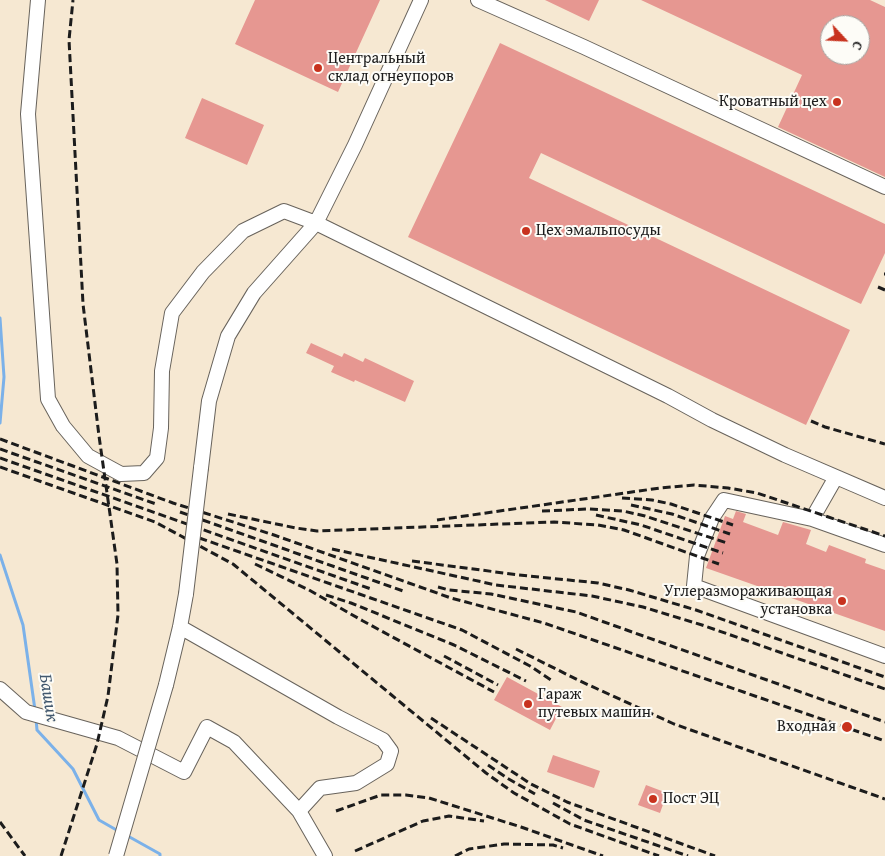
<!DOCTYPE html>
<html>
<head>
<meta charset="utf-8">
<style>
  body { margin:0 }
  #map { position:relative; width:885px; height:856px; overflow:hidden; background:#f6e8d2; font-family:"Gentium Book Plus",serif }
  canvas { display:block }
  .north { position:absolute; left:820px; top:15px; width:50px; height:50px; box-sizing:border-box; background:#fdfcf7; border:1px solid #a3a29f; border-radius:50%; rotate:115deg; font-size:14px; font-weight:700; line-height:20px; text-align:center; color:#1c1c1c }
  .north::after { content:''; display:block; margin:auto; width:18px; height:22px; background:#c8321e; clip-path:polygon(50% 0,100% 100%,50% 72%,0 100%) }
</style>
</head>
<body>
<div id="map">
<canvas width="885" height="856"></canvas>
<div class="north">С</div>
</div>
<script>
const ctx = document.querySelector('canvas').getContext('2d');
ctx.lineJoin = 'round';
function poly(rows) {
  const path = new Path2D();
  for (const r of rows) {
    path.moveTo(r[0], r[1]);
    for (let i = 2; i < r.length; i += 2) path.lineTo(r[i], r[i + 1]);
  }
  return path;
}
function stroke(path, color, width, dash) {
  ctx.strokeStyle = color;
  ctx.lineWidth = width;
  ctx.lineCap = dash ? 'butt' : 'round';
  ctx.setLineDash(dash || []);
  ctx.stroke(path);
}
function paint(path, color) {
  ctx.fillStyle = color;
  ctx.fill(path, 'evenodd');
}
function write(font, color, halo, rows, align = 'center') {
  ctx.font = font + ' "Gentium Book Plus",serif';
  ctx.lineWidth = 4;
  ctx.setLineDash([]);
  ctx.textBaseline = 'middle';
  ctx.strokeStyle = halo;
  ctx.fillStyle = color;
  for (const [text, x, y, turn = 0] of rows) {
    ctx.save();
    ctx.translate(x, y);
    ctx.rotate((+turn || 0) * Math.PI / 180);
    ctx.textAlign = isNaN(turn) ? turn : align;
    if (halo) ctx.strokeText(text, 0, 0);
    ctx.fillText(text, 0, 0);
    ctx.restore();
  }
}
const stream = poly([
  [0,318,4,377,0,423],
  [0,555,23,625,35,710],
  [36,719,37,730,73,769,99,820,120,832],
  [126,835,160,854,160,856]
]);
const building = poly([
  [255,0,380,0,338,92,235,44],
  [545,0,599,0,589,21],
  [641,0,870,0,885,7,885,177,778,127,802,75],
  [830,25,860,25,860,55,830,55],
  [500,43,885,224,885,253,861,304,541,153,529,178,850,330,806,425,408,237],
  [202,98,264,125,247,165,185,138],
  [311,343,342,357,344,353,363,362,365,358,414,381,405,402,355,380,354,382,331,372,334,366,306,353],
  [736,511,746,514,743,522,778,535,783,522,811,530,806,544,826,552,829,545,866,559,865,563,885,570,885,631,706,568,725,516,733,519],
  [507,677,562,707,550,730,494,700],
  [553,755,600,771,594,788,547,772],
  [646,785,667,793,660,813,638,805]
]);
const minor = poly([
  [38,0,28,114,48,399,63,426,88,456,121,474,144,473,157,458,161,428,162,371,172,313,203,272,243,231,284,211,316,223,668,396,712,420,785,455,885,498],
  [478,0,584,47,885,187],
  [201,468,209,401,228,336,254,293,316,223,355,145,421,0],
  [836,477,812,519,724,500,712,518,697,556,694,586,885,656],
  [812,519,885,545],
  [180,627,338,717,383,740,391,751,387,764,356,783,320,788,299,811,325,856],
  [166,685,180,627,186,594],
  [0,689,26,712,118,738,184,772,207,727,234,742,299,811]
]);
const rail = poly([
  [884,274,885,274],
  [878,287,885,290],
  [811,421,825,427,885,444],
  [0,439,173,503,274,535,451,598,544,623,885,741],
  [0,449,156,504],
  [0,458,371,589],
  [0,467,155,522,233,564,486,773,514,793,570,824,659,856],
  [622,498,652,500,671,504,733,525],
  [631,505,672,514,730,534],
  [542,511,588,509,623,511,645,516,727,543],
  [180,512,406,592],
  [228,514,296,528,317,531,554,522,598,525,624,530,719,564],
  [596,515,641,525,723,553],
  [437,520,660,488,694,485,728,488,757,493,885,536],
  [188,534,462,630,530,666,551,680],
  [332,549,496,585,592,596,643,607,702,625,885,689],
  [412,561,519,575,598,583,629,590,696,610,885,677],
  [255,564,309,590,363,621,494,692],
  [438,587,449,590,491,594,576,612,885,722],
  [326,595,351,603,454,645,526,681],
  [516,649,580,681,674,724,885,799],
  [444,656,498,685],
  [431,718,531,784,567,802,715,856],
  [488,765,507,778,535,794],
  [553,803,584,820,688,856],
  [336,811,381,795,406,795,429,798,521,827,603,856],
  [0,822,25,856],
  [355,851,423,821,449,816,484,821],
  [61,856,97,744,108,696,118,615,117,564,99,436,83,304,69,40,73,0],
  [455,856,469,849,504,844,553,845,563,848]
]);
const minorBridge = poly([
  [186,594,201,468],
  [116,856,166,685]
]);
const markers = [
  [318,68,5,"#c8321e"],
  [837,102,5,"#c8321e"],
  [526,231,5,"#c8321e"],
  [842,601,5,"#c8321e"],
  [528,704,5,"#c8321e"],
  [847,727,6,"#c8321e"],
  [653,799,5,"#c8321e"]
];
const poiNames = [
  ["Центральный",328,59],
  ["склад огнеупоров",328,77],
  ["Кроватный цех",827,102,"right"],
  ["Цех эмальпосуды",536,231],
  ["Углеразмораживающая",832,592,"right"],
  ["установка",832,610,"right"],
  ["Гараж",538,695],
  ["путевых машин",538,713],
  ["Входная",836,727,"right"],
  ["Поcт ЭЦ",663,799]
];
const waterNames = [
  ["Башик",48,698,81]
];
stroke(stream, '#7bb1e9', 3);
paint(building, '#e69791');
stroke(minor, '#68635c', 16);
stroke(minor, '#fff', 14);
stroke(rail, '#1c1c1c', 3, [8, 4]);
stroke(minorBridge, '#68635c', 16, []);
stroke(minorBridge, '#fff', 14);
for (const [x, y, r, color] of markers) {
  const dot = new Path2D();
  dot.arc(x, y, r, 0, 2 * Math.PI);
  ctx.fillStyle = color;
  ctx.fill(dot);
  stroke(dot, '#fdfcf7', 2);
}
write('16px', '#1c1c1c', '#fdfcf7', poiNames, 'left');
write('italic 18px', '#42586e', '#fdfcf7', waterNames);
</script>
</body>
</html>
